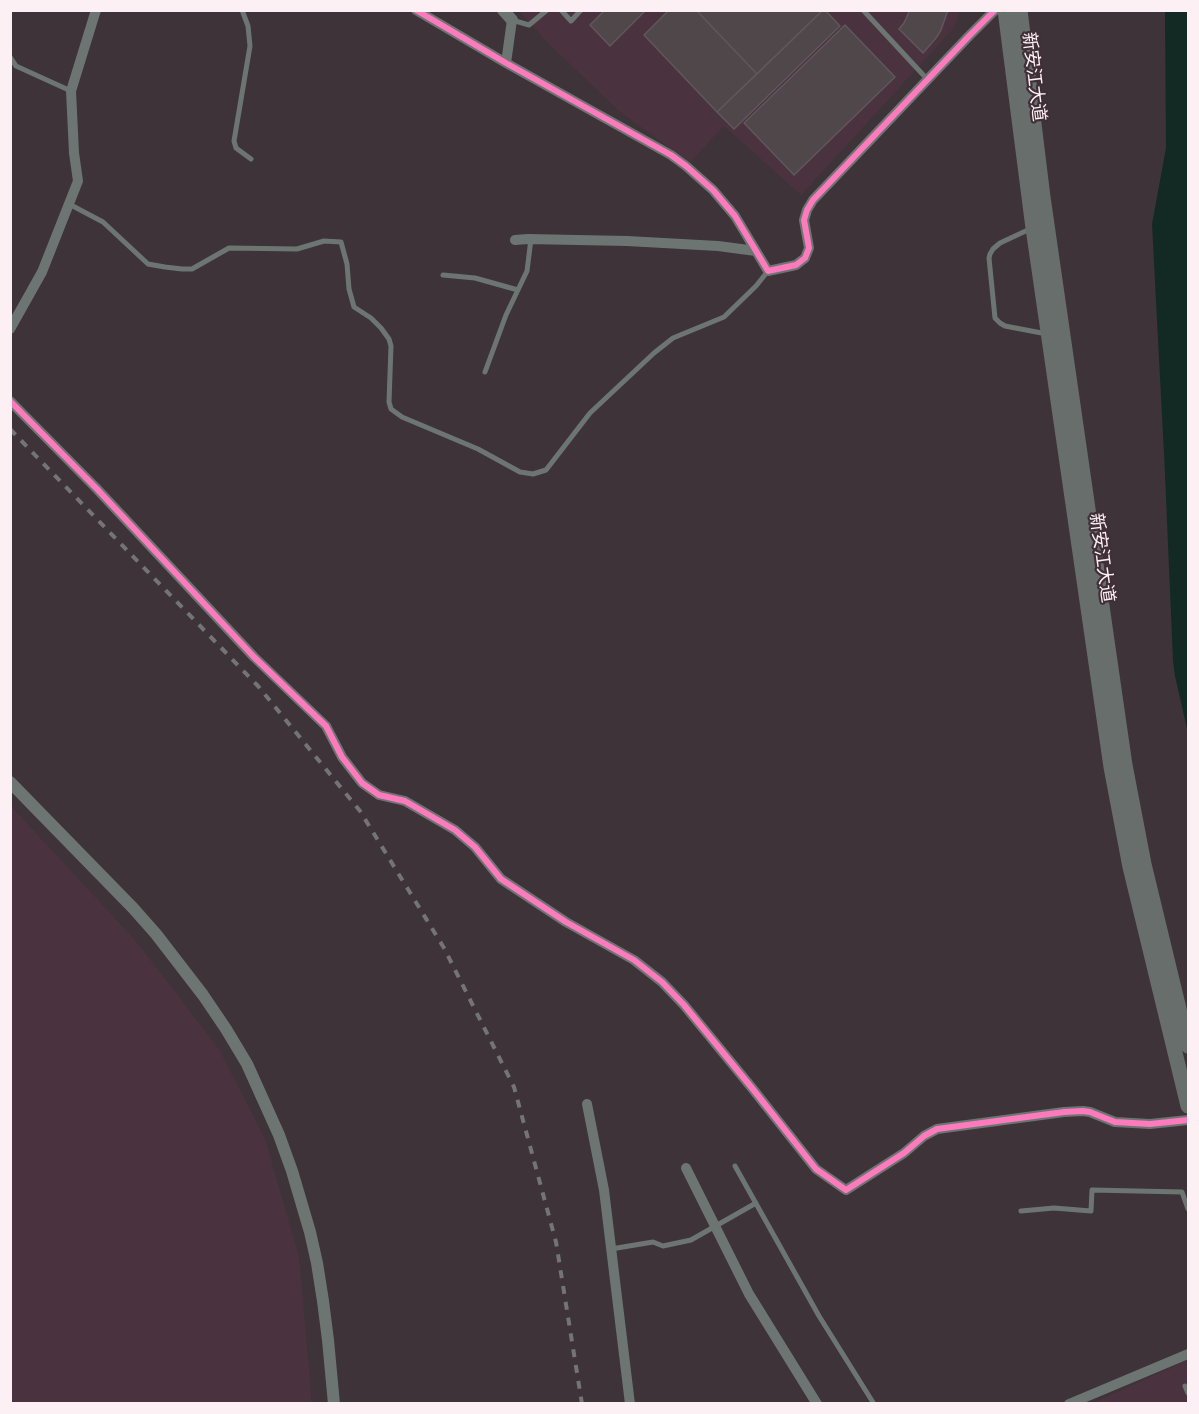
<!DOCTYPE html>
<html>
<head>
<meta charset="utf-8">
<style>
  body { margin:0 }
  #map { position:relative; width:1199px; height:1414px; overflow:hidden; background:#3d3338; font-family:"Source Serif 4",serif }
  canvas { display:block }
  .frame { position:absolute; inset:0; border:12px solid #fcf0f5; pointer-events:none }
</style>
</head>
<body>
<div id="map">
<canvas width="1199" height="1414"></canvas>
<div class="frame"></div>
</div>
<script>
const ctx = document.querySelector('canvas').getContext('2d');
ctx.lineJoin = 'round';
function paint(path, color) {
  ctx.fillStyle = color;
  ctx.fill(path, 'evenodd');
}
function poly(rows) {
  const path = new Path2D();
  for (const r of rows) {
    path.moveTo(r[0], r[1]);
    for (let i = 2; i < r.length; i += 2) path.lineTo(r[i], r[i + 1]);
  }
  return path;
}
function stroke(path, color, width, dash) {
  ctx.strokeStyle = color;
  ctx.lineWidth = width;
  ctx.lineCap = dash ? 'butt' : 'round';
  ctx.setLineDash(dash || []);
  ctx.stroke(path);
}
function write(font, color, halo, rows, align = 'center') {
  ctx.font = font + ' "Source Serif 4","Noto Sans SC",serif';
  ctx.lineWidth = 4.5;
  ctx.setLineDash([]);
  ctx.textBaseline = 'middle';
  ctx.strokeStyle = halo;
  ctx.fillStyle = color;
  for (const [text, x, y, turn = 0] of rows) {
    ctx.save();
    ctx.translate(x, y);
    ctx.rotate((+turn || 0) * Math.PI / 180);
    ctx.textAlign = isNaN(turn) ? turn : align;
    if (halo) ctx.strokeText(text, 0, 0);
    ctx.fillText(text, 0, 0);
    ctx.restore();
  }
}
const built = poly([
  [519,11,960,11,954,28,801,195,724,126,690,162,620,112,549,44],
  [10,805,135,940,219,1049,265,1139,299,1257,312,1403,11,1403],
  [1188,1360,1188,1403,1091,1404]
]);
const water = poly([
  [1165,11,1188,11,1188,733,1175,676,1173,661,1165,473,1152,224,1166,148]
]);
const building = poly([
  [605,10,646,10,610,46,590,25,605,10],
  [669,10,696,10,757,74,717,112,644,35,669,10],
  [696,10,823,10,757,74,696,10],
  [823,10,825,10,840,26,734,129,717,112,823,10],
  [910,10,948,10,941,30,936,38,923,53,899,29,904,23,910,10],
  [845,25,895,77,794,175,744,123,845,25]
]);
const service = poly([
  [242,10,248,26,250,46,234,141,236,148,251,159],
  [561,10,571,21,581,10],
  [863,10,927,79],
  [512,20,529,25,547,10],
  [10,57,16,66,71,91],
  [69,204,103,222,148,264,165,267,182,269,192,269,229,248,297,249,324,241,341,242,347,264,349,289,354,307,371,318,381,328,389,339,391,346,389,402,391,409,402,417,478,449,520,472,533,474,546,470,590,413,654,353,673,338,724,317,756,286,768,271],
  [1030,229,1000,243,993,249,990,254,989,258,995,318,1000,323,1005,326,1047,334],
  [443,275,475,278,518,290],
  [485,372,506,315,527,271,531,239],
  [735,1166,819,1316,874,1404],
  [1021,1211,1054,1208,1091,1211,1092,1190,1182,1192,1188,1209],
  [611,1249,653,1242,663,1246,691,1240,756,1203],
  [1185,1386,1188,1393]
]);
const minor = poly([
  [416,10,506,63,671,155,686,166,713,190,735,216,768,271,796,265,805,258,809,248,804,220,807,210,813,200,969,36,995,10],
  [506,63,512,20],
  [515,240,528,239,627,241,718,246,756,251],
  [10,329,42,272,78,181,74,153,71,91,96,10],
  [10,401,97,489,254,657,326,726,342,757,362,783,379,795,405,801,455,830,475,847,501,879,566,922,634,960,662,982,684,1005,752,1088,816,1169,846,1190,904,1153,924,1136,937,1129,1064,1112,1083,1111,1090,1112,1115,1122,1150,1124,1188,1120],
  [587,1104,604,1190,630,1404],
  [686,1168,749,1294,817,1404],
  [1069,1404,1188,1354]
]);
const tertiary = poly([
  [503,10,512,20],
  [10,782,133,908,156,934,203,995,226,1029,247,1064,279,1135,292,1171,310,1232,317,1263,323,1301,328,1340,334,1404]
]);
const secondary = poly([
  [1005,10,1033,228,1111,767,1130,867,1188,1106],
  [1020,10,1043,197,1125,765,1144,864,1188,1046]
]);
const rail = poly([
  [10,429,258,686,360,811,444,948,514,1087,556,1242,582,1404]
]);
const cycleway = poly([
  [416,10,506,63,671,155,686,166,713,190,735,216,768,271,796,265,805,258,809,248,804,220,807,210,813,200,969,36,995,10],
  [10,401,97,489,254,657,326,726,342,757,362,783,379,795,405,801,455,830,475,847,501,879,566,922,634,960,662,982,684,1005,752,1088,816,1169,846,1190,904,1153,924,1136,937,1129,1064,1112,1083,1111,1090,1112,1115,1122,1150,1124,1188,1120]
]);
const streetNames = [
  ["新安江大道",1033,77,83],
  ["新安江大道",1101,558,82]
];
paint(built, '#4a333e');
paint(water, '#122a23');
paint(building, '#50474b');
stroke(building, '#5f575b', 1.5);
stroke(service, '#6d7573', 5);
stroke(minor, '#6d7573', 10);
stroke(tertiary, '#6d7573', 12);
stroke(secondary, '#686e6c', 15);
stroke(rail, '#747474', 4, [8, 8]);
stroke(cycleway, '#fd7abc', 6);
write('18px', '#fcf0f5', '#412f38', streetNames);
</script>
</body>
</html>
